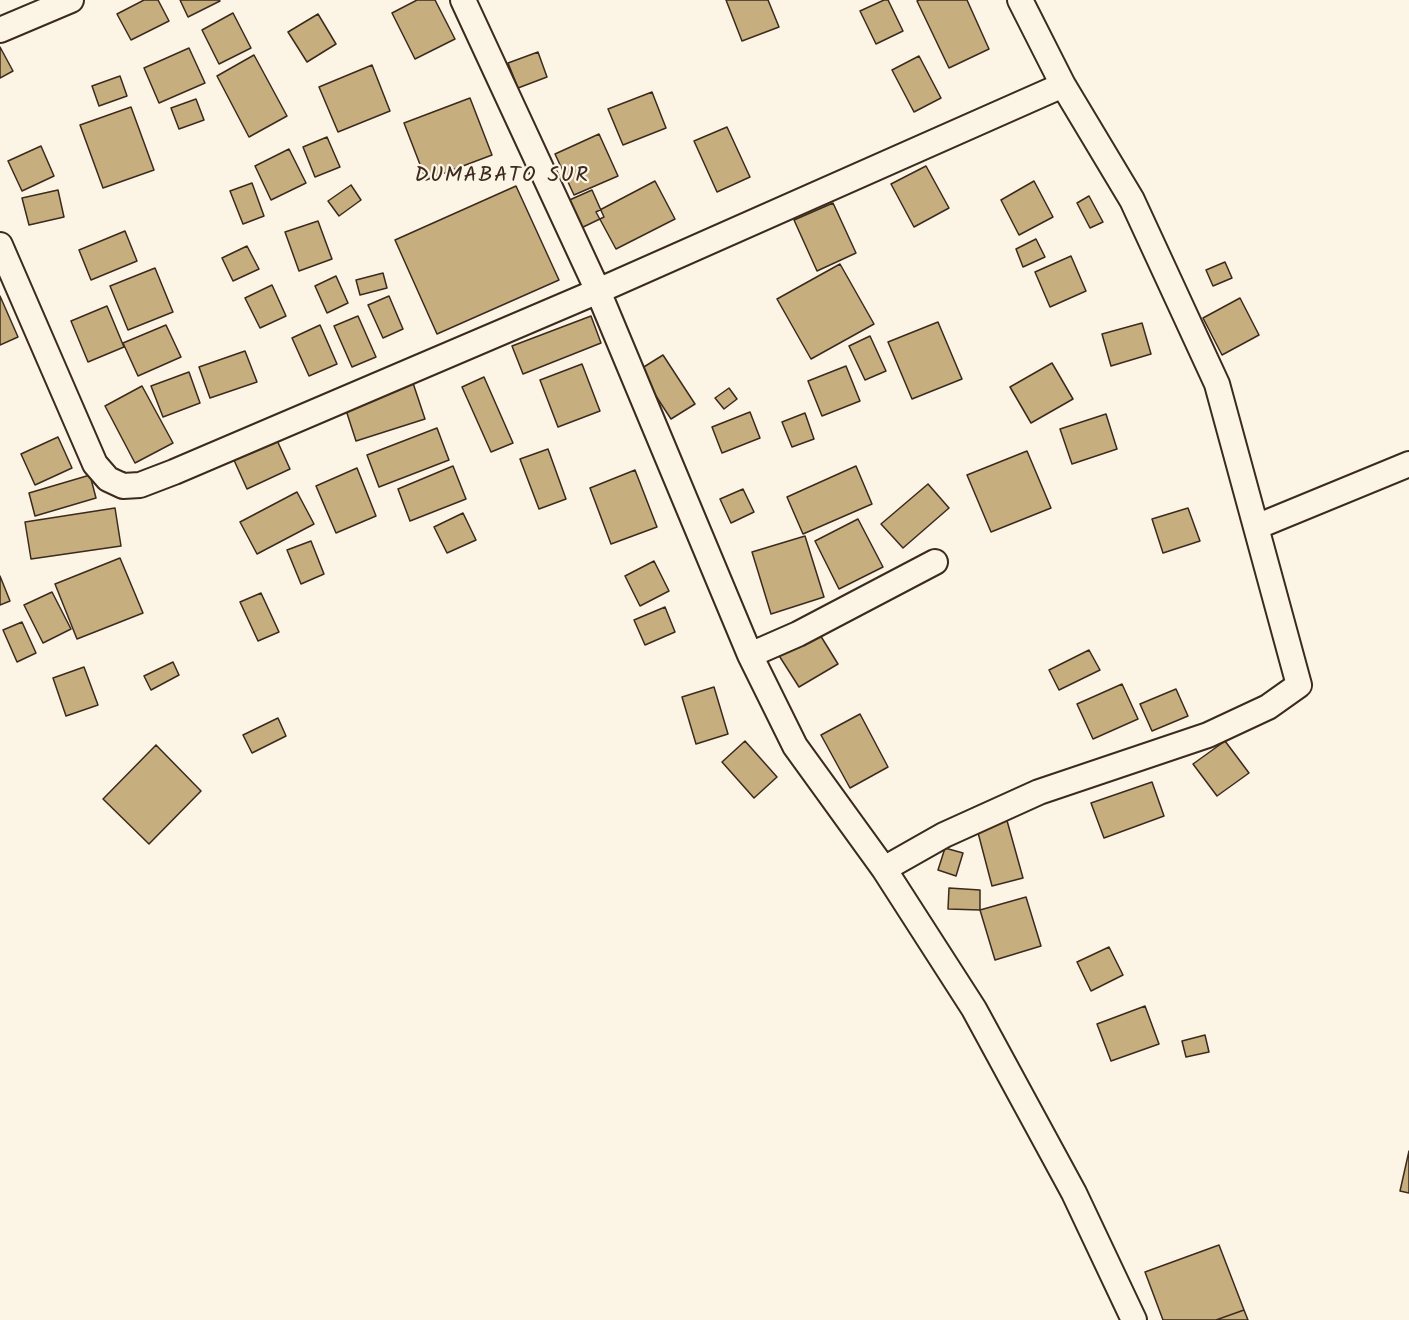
<!DOCTYPE html>
<html>
<head>
<meta charset="utf-8">
<style>
  body { margin:0 }
  canvas { display:block; background:#fcf5e5 }
</style>
</head>
<body>
<canvas width="1409" height="1320"></canvas>
<script>
const ctx = document.querySelector('canvas').getContext('2d');
ctx.lineJoin = 'round';
function paint(path, color) {
  ctx.fillStyle = color;
  ctx.fill(path, 'evenodd');
}
function poly(rows) {
  const path = new Path2D();
  for (const r of rows) {
    path.moveTo(r[0], r[1]);
    for (let i = 2; i < r.length; i += 2) path.lineTo(r[i], r[i + 1]);
  }
  return path;
}
function stroke(path, color, width, dash) {
  ctx.strokeStyle = color;
  ctx.lineWidth = width;
  ctx.lineCap = dash ? 'butt' : 'round';
  ctx.setLineDash(dash || []);
  ctx.stroke(path);
}
function write(font, color, halo, rows, align = 'center') {
  ctx.font = font + ' Kalam,sans-serif';
  ctx.lineWidth = 4.5;
  ctx.setLineDash([]);
  ctx.textBaseline = 'middle';
  ctx.strokeStyle = halo;
  ctx.fillStyle = color;
  for (const [text, x, y, turn = 0] of rows) {
    ctx.save();
    ctx.translate(x, y);
    ctx.rotate((+turn || 0) * Math.PI / 180);
    ctx.textAlign = isNaN(turn) ? turn : align;
    if (halo) ctx.strokeText(text, 0, 0);
    ctx.fillText(text, 0, 0);
    ctx.restore();
  }
}
const building = poly([
  [144,0,158,0,169,21,131,40,117,14,144,0],
  [180,0,219,0,220,1,188,17,180,0],
  [417,0,435,0,455,39,415,59,392,13,417,0],
  [726,0,768,0,779,27,742,41,726,0],
  [884,0,888,0,903,31,876,44,860,11,884,0],
  [919,0,967,0,989,49,949,68,917,1,919,0],
  [233,13,251,48,219,64,202,30,233,13],
  [318,14,336,44,307,62,288,32,318,14],
  [0,47,13,71,0,78,0,47],
  [189,48,205,83,159,103,144,68,189,48],
  [538,52,547,77,518,88,508,63,538,52],
  [254,55,287,116,249,137,217,76,254,55],
  [919,56,941,98,914,112,892,70,919,56],
  [372,65,390,111,338,132,319,87,372,65],
  [120,76,127,96,99,106,92,86,120,76],
  [652,92,666,128,623,145,608,109,652,92],
  [470,98,492,155,426,180,404,123,470,98],
  [196,99,204,120,179,129,171,108,196,99],
  [131,107,154,170,103,188,80,125,131,107],
  [727,127,750,177,717,192,694,141,727,127],
  [599,134,618,176,574,195,555,154,599,134],
  [327,137,340,167,315,177,303,147,327,137],
  [41,146,54,176,22,191,8,161,41,146],
  [289,149,306,183,271,200,255,166,289,149],
  [926,166,949,208,914,227,891,184,926,166],
  [655,181,675,219,616,249,596,212,655,181],
  [1034,181,1053,217,1019,235,1001,200,1034,181],
  [252,183,264,216,243,224,230,191,252,183],
  [351,185,361,200,339,216,328,201,351,185],
  [516,186,559,280,437,334,395,240,516,186],
  [58,190,64,217,29,225,22,198,58,190],
  [592,190,604,217,577,230,565,202,592,190],
  [1089,196,1103,222,1090,228,1077,203,1089,196],
  [833,203,856,253,817,271,794,220,833,203],
  [318,221,332,259,299,271,285,232,318,221],
  [125,231,137,261,91,280,79,250,125,231],
  [1036,239,1045,257,1023,267,1016,249,1036,239],
  [247,246,259,269,233,281,222,258,247,246],
  [1071,256,1086,291,1050,307,1035,272,1071,256],
  [1225,262,1232,278,1213,286,1206,270,1225,262],
  [840,264,874,324,811,359,777,299,840,264],
  [155,268,173,312,128,330,110,286,155,268],
  [383,273,387,288,360,295,356,280,383,273],
  [336,276,348,303,327,313,315,286,336,276],
  [272,285,286,316,260,328,245,298,272,285],
  [0,296,18,337,0,345,0,296],
  [389,296,403,329,383,338,368,305,389,296],
  [1240,298,1259,335,1222,355,1203,318,1240,298],
  [107,306,124,347,88,362,71,321,107,306],
  [358,316,376,357,352,367,334,326,358,316],
  [591,316,601,343,523,374,512,346,591,316],
  [938,322,962,379,912,399,888,342,938,322],
  [1142,323,1151,354,1111,366,1102,334,1142,323],
  [166,325,181,357,138,376,123,343,166,325],
  [320,325,337,364,309,376,292,338,320,325],
  [870,336,886,371,865,380,849,346,870,336],
  [245,351,257,382,210,398,199,367,245,351],
  [663,355,695,404,671,419,639,370,663,355],
  [1052,363,1073,399,1031,423,1010,387,1052,363],
  [582,364,600,411,558,427,540,380,582,364],
  [846,366,860,401,822,416,808,381,846,366],
  [189,372,200,403,163,417,151,386,189,372],
  [484,377,513,443,491,452,462,387,484,377],
  [413,383,425,419,356,441,344,404,413,383],
  [142,386,173,443,135,463,105,406,142,386],
  [729,388,737,399,724,409,715,398,729,388],
  [750,412,760,438,722,453,712,427,750,412],
  [805,413,814,439,792,447,782,422,805,413],
  [1106,414,1117,449,1072,464,1060,429,1106,414],
  [437,428,449,460,379,487,367,455,437,428],
  [58,437,72,468,35,485,21,454,58,437],
  [276,438,290,469,247,489,233,458,276,438],
  [548,449,566,499,539,509,520,459,548,449],
  [1027,451,1051,508,991,532,967,475,1027,451],
  [453,466,466,499,410,521,398,489,453,466],
  [856,466,872,504,803,534,787,497,856,466],
  [357,468,376,516,336,533,316,486,357,468],
  [635,470,657,527,611,544,590,488,635,470],
  [90,475,96,498,35,516,29,493,90,475],
  [928,484,949,508,903,548,881,524,928,484],
  [743,489,754,512,731,523,720,499,743,489],
  [297,492,314,524,257,554,240,522,297,492],
  [115,508,121,546,31,559,25,522,115,508],
  [1188,508,1200,541,1163,553,1152,519,1188,508],
  [463,513,476,540,447,553,434,527,463,513],
  [858,519,883,567,839,589,815,541,858,519],
  [805,536,824,597,771,614,752,552,805,536],
  [311,541,324,574,301,584,287,550,311,541],
  [120,558,143,613,77,639,55,584,120,558],
  [654,561,669,591,640,606,625,576,654,561],
  [0,576,10,601,0,605,0,576],
  [52,592,71,629,43,643,24,605,52,592],
  [261,593,279,632,258,641,240,602,261,593],
  [665,607,675,632,645,645,634,620,665,607],
  [22,622,36,653,17,662,3,630,22,622],
  [817,630,838,664,799,687,778,654,817,630],
  [1089,650,1100,670,1059,690,1049,670,1089,650],
  [173,662,179,675,151,690,144,676,173,662],
  [84,667,98,705,66,716,53,678,84,667],
  [1122,684,1138,719,1093,739,1077,704,1122,684],
  [714,687,728,734,696,744,682,697,714,687],
  [1176,689,1188,716,1152,731,1140,704,1176,689],
  [860,714,888,767,850,788,821,735,860,714],
  [278,718,286,736,252,753,243,735,278,718],
  [745,741,777,777,754,798,722,762,745,741],
  [1225,741,1249,773,1217,796,1193,764,1225,741],
  [156,745,201,791,149,844,103,799,156,745],
  [1152,782,1164,816,1104,838,1091,803,1152,782],
  [1006,817,1023,878,992,886,976,825,1006,817],
  [945,848,963,853,956,876,938,870,945,848],
  [949,888,980,890,980,910,948,909,949,888],
  [1026,897,1041,946,995,960,980,910,1026,897],
  [1109,947,1123,975,1091,991,1077,962,1109,947],
  [1145,1006,1159,1044,1111,1061,1097,1024,1145,1006],
  [1205,1035,1209,1052,1186,1057,1182,1041,1205,1035],
  [1409,1151,1409,1193,1400,1191,1409,1151],
  [1219,1245,1244,1310,1216,1320,1163,1320,1145,1272,1219,1245],
  [1244,1310,1248,1320,1216,1320,1244,1310]
]);
const minor = poly([
  [463,0,598,291,750,655,795,746,884,869,974,1009,1074,1193,1134,1320],
  [0,30,71,0],
  [0,245,95,464,108,479,123,486,140,485,174,472,598,291,1063,85],
  [1256,527,1409,464],
  [750,655,798,634,935,562],
  [884,869,944,835,1039,792,1208,735,1268,707,1299,685,1217,384,1132,200,1063,85,1020,0]
]);
const quarterNames = [
  ["DUMABATO SUR",502,177]
];
paint(building, '#c7ae7e');
stroke(building, '#3b2a1e', 1.5);
stroke(minor, '#3b2a1e', 28);
stroke(minor, '#fcf5e5', 24);
ctx.letterSpacing = '1.5px';
write('22px', '#3b2a1e', '#fcf5e5', quarterNames);
ctx.letterSpacing = '0px';
</script>
</body>
</html>
